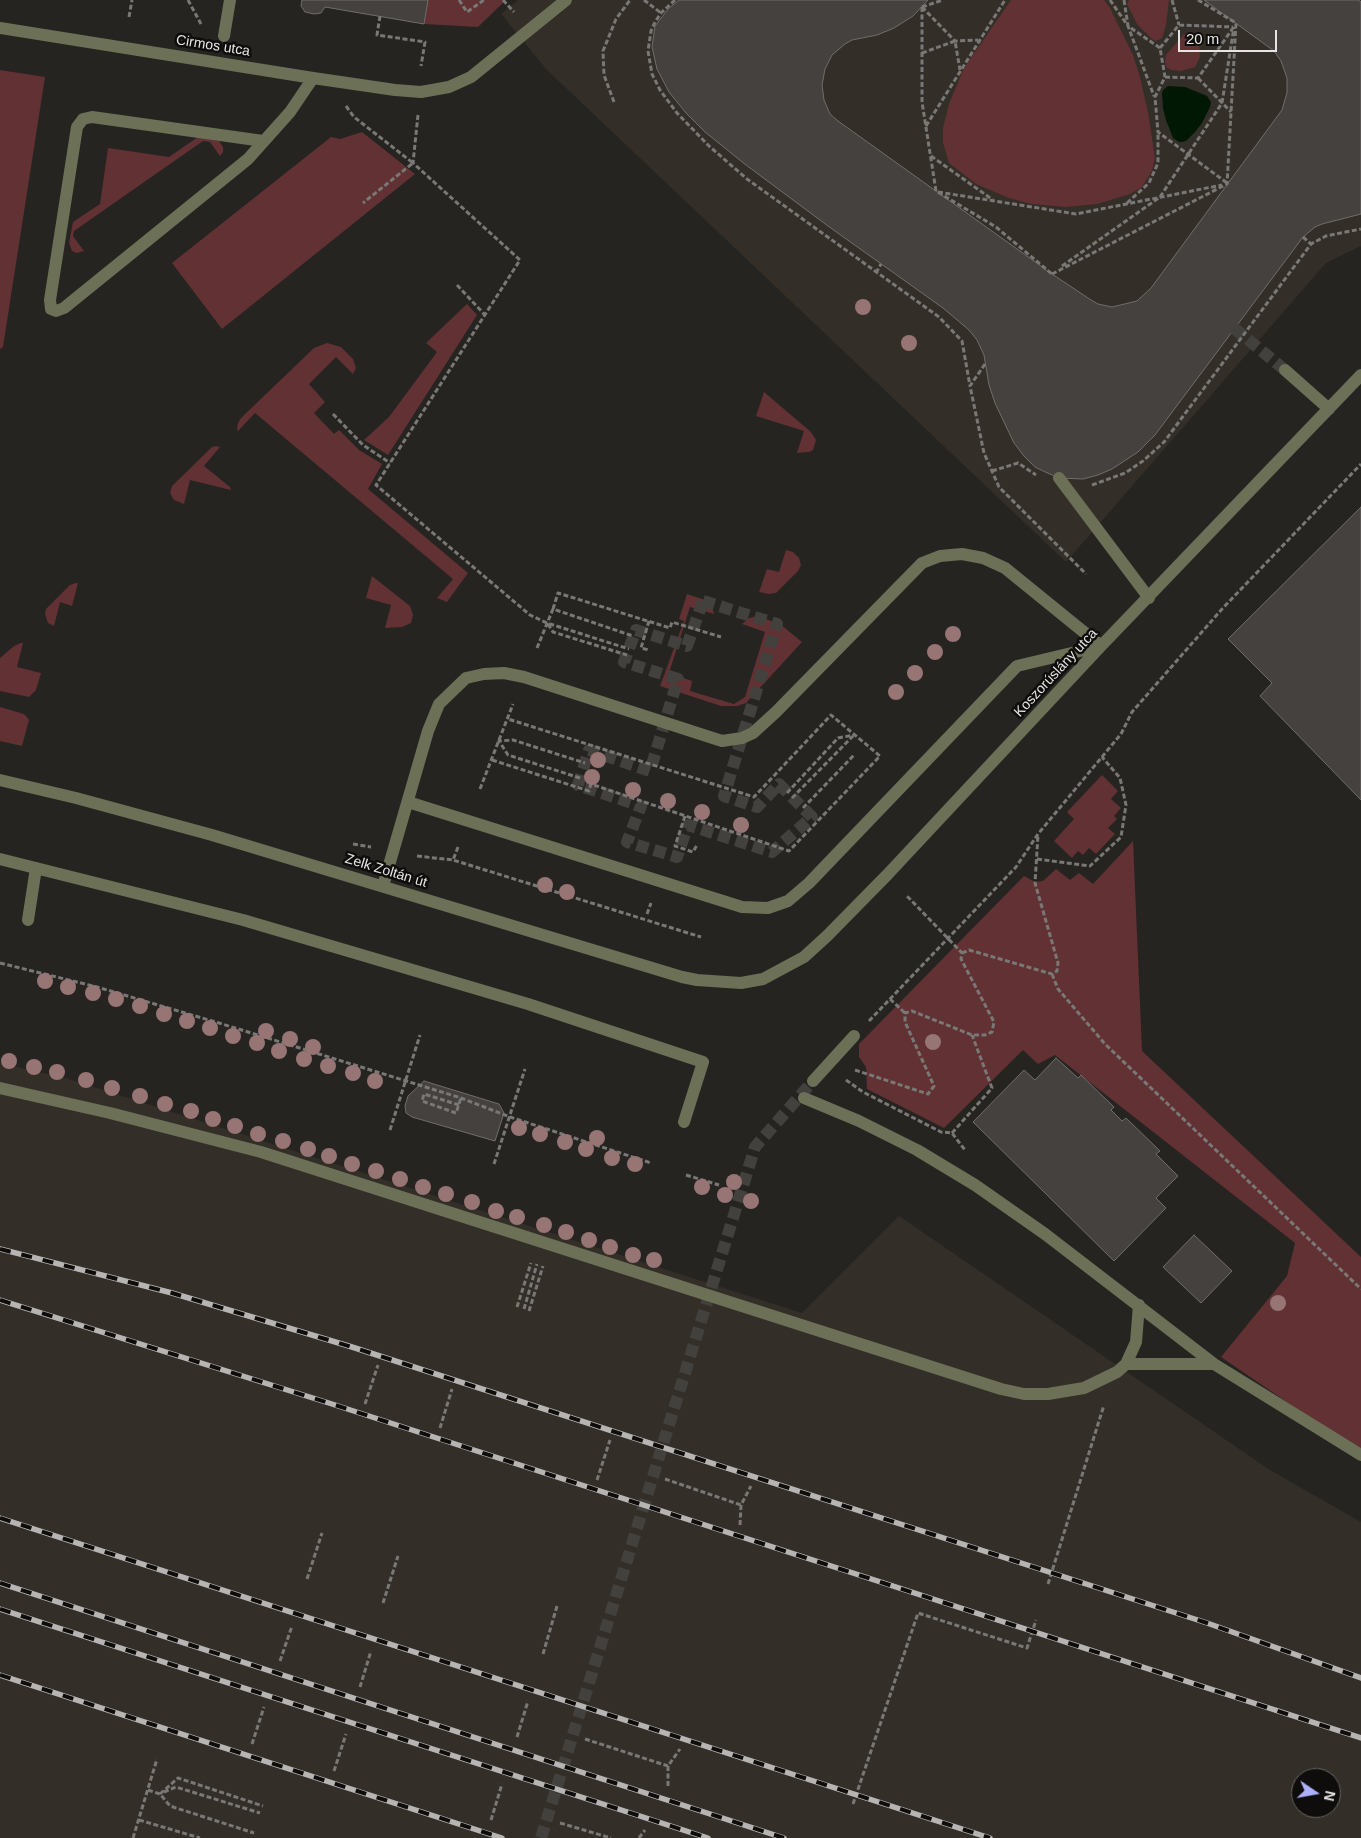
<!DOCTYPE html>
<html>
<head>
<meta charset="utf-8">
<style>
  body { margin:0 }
  #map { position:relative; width:1361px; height:1838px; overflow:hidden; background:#252421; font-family:Arial,sans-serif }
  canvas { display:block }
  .north { position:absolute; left:1291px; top:1768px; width:50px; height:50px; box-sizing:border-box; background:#0e0d0c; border:1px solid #646362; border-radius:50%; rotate:102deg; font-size:14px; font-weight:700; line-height:20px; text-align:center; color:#e6e5e4 }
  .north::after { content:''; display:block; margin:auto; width:18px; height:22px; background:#acaffb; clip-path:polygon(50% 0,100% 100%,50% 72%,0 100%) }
  .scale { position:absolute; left:1178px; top:30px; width:99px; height:22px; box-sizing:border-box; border:2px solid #e6e5e4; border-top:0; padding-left:6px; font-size:15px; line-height:18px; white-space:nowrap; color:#e6e5e4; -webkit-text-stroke:4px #0e0d0c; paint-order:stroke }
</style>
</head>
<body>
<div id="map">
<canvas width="1361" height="1838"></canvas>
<div class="north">N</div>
<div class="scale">20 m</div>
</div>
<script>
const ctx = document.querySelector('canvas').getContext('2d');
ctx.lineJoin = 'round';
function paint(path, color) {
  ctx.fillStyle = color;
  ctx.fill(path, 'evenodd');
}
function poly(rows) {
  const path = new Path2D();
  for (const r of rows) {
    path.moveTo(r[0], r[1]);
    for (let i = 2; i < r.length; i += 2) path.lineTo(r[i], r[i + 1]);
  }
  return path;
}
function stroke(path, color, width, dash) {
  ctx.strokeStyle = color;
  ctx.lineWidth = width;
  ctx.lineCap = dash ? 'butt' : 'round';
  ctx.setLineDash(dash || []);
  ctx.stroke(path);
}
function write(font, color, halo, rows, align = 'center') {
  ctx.font = font + ' Arial,sans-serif';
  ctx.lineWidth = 5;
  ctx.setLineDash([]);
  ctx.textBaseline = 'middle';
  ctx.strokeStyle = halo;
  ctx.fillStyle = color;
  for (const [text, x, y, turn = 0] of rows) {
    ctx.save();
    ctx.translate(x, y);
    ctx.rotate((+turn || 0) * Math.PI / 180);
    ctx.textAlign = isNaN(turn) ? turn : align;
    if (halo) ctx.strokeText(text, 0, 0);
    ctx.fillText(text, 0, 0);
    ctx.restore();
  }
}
const built = poly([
  [518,0,1361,0,1361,246,1326,263,1066,562,547,70,501,14],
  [0,1063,69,1079,802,1313,899,1216,1270,1470,1361,1522,1361,1838,0,1838],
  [1301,1778,1331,1778,1331,1808,1301,1808]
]);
const green = poly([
  [428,0,506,0,478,27,424,24],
  [1011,0,1104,0,1110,8,1133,55,1140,77,1148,112,1155,158,1152,171,1142,187,1130,194,1097,204,1066,207,1031,204,1009,198,976,184,949,163,943,143,943,128,949,104,964,68],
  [1129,0,1169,0,1166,25,1162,38,1156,41,1153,40,1137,24,1127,4],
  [1189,32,1195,35,1199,41,1200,57,1195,67,1181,71,1171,70,1166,67,1165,62,1166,55,1183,35],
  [0,70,45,77,3,347,0,349],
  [362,132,415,174,222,329,172,263,331,137,340,139],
  [198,137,219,141,223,147,223,152,220,156,210,142,203,141,74,231,73,236,84,251,77,253,72,251,69,243,73,222,100,204,108,148,169,157],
  [467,304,477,315,388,455,364,440,389,417,437,352,426,343],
  [327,343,341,347,353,359,356,368,353,374,336,357,309,384,325,402,314,413,334,434,339,430,359,450,382,464,368,489,468,573,447,602,437,598,453,579,255,413,238,431,237,430,238,423,241,418,314,348],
  [764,392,811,432,816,440,813,450,809,452,797,453,804,431,756,416],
  [216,446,220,447,204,466,230,487,231,490,190,480,184,504,174,500,170,493,172,486,212,447],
  [786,550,793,552,799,558,801,565,798,571,776,593,769,594,759,592,767,569,779,572],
  [372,576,410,606,413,615,411,623,402,627,385,628,391,605,366,598],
  [76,583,78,583,72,606,60,602,54,626,48,623,45,614,46,609,70,585],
  [687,594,708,601,712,606,714,614,690,607,669,673,692,681,690,691,734,704,745,697,765,632,742,624,749,618,757,616,780,624,802,642,746,703,737,706,721,706,660,686,684,621,679,619],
  [21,643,23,643,17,667,41,673,36,690,29,697,0,691,0,658,14,646],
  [0,707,24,714,27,717,29,720,22,746,0,741],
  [1102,775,1118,791,1111,799,1121,808,1114,816,1117,819,1108,828,1115,834,1096,854,1089,848,1083,855,1078,851,1072,858,1054,841,1074,819,1067,812],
  [1133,841,1142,1051,1361,1257,1361,1448,1316,1422,1221,1357,1287,1276,1295,1243,1055,1055,1038,1064,1023,1050,944,1128,867,1089,866,1067,859,1057,859,1044,1024,876,1035,882,1043,881,1056,869,1070,880,1079,873,1093,884]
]);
const water = poly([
  [1168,86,1185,87,1207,96,1211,102,1210,107,1202,123,1195,132,1186,141,1182,142,1179,142,1173,138,1166,120,1163,108,1162,93,1163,90]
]);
const building = poly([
  [302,0,428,0,424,24,325,7,321,13,314,14,305,12,301,6,302,0],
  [679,0,928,0,913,16,894,28,877,35,852,40,845,44,832,55,825,69,822,85,824,100,830,114,838,121,1052,274,1091,300,1098,304,1112,307,1137,301,1151,288,1282,110,1284,103,1287,93,1287,78,1281,61,1274,51,1204,0,1358,0,1361,2,1361,214,1322,224,1315,227,1303,237,1155,435,1138,452,1112,469,1098,475,1083,479,1059,478,1043,471,1035,467,1024,456,1014,443,995,403,989,385,984,355,977,340,969,330,943,308,828,226,746,165,705,132,686,113,669,92,657,69,652,47,655,26,668,9,679,0],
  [1361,507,1361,800,1260,696,1272,683,1228,639,1361,507],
  [1056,1058,1078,1078,1081,1075,1114,1107,1111,1110,1122,1121,1126,1118,1160,1151,1156,1154,1178,1176,1156,1198,1166,1208,1114,1261,973,1122,1024,1070,1035,1080,1056,1058],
  [424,1081,499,1104,504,1113,495,1141,412,1117,406,1113,405,1106,408,1096,424,1081],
  [1194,1235,1232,1271,1201,1303,1163,1267,1194,1235]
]);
const minorTunnel = poly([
  [1234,328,1285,370],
  [703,601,777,624,724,796,757,807,779,784,812,817,772,852,688,825,677,857,627,842,641,806,578,785,589,750,650,771,678,679,624,662,636,630,687,646,703,601],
  [541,1838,755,1147,813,1081]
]);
const path = poly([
  [188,0,201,24],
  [459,0,467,12,484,0],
  [503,0,514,12],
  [644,0,661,13],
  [675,0,661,13,655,22,651,31,648,51,652,74,660,90,677,113,709,146,747,179,939,317,962,341,970,386],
  [1110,0,1128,26,1154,96],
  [1124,0,1128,26,1160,48,1165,77,1155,97,1158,132,1227,183],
  [1172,0,1179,25],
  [922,7,922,102,936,191,996,227,1052,274],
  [922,7,955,41,978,40],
  [922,7,943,0],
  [380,16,377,35,425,42,421,66],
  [129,17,132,0],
  [1160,48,1179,25,1233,27],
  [922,53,955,41,960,70],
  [1165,77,1198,78,1233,28],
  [1198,78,1231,112],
  [614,102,604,75,603,51,616,19,630,0],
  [346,106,354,117,413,163,363,203],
  [418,115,413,163,520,260,376,485,530,615,547,623,629,649],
  [926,126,1005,0],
  [931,156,993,200],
  [938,192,1076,214,1222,185],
  [1127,203,1149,183,1158,163,1158,132],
  [1303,237,1311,244],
  [1062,266,1160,197,1222,103,1234,27],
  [876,273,881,264],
  [1052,274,1227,184,1236,23,1198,0],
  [457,285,485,315],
  [985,364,970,386,984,453,999,487,1086,574],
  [333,414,363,445,390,463],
  [992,471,1018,463,1036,475],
  [1092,485,1125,473,1143,461,1164,442,1311,244,1326,236,1361,229],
  [553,609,558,593,670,628,672,622,721,637],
  [649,621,641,648,649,650],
  [548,624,553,632,627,655],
  [537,648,553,609,633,636],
  [492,760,589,791,591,784,789,851,880,756,831,715,754,797,508,719],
  [580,778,508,755,499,741,513,740,585,763],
  [480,789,513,704],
  [787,793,838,738,854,735],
  [792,798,853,736],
  [803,808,855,754],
  [685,816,675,846,693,852,697,845],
  [353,844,371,847],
  [458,847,453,860,701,937],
  [417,856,453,860],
  [1037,859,1090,866,1121,837,1126,805,1120,778,1102,757],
  [647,914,651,903],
  [962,953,969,950,1052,974,1057,971,1058,963,1035,883,1038,835],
  [0,963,97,987,219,1023,461,1098,510,1117,651,1163],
  [1052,974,1058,989,1105,1044,1361,1289],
  [890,999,905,1013],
  [869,1021,1016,867,1038,834,1121,734,1132,712,1222,609,1361,464],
  [855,1070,928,1094,934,1086,905,1022,905,1013,912,1011,972,1035,985,1035,992,1032,994,1022,961,959,962,953,907,896],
  [846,1080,863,1092,941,1132,952,1133,965,1150],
  [459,1105,424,1094,422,1101,456,1113,461,1098],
  [390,1130,420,1035],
  [952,1133,992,1088,972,1035],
  [494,1164,525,1069],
  [686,1175,719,1185],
  [517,1307,531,1263],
  [524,1309,537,1264],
  [529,1311,543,1266],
  [365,1404,378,1365],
  [440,1428,452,1389],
  [665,1479,741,1505],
  [597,1480,610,1440],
  [740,1525,741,1505,751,1486],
  [307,1579,322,1533],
  [1048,1584,1104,1405],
  [383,1603,398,1556],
  [543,1654,557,1606],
  [280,1661,292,1626],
  [360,1687,371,1651],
  [517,1737,528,1701],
  [585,1739,668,1766],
  [252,1744,264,1707],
  [334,1771,346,1734],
  [668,1786,668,1766,680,1749],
  [148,1790,160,1794,170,1806,254,1833],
  [164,1792,176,1787,260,1813],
  [160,1794,178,1778,263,1806],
  [853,1804,918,1613,1027,1648,1036,1620],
  [139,1820,200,1838],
  [491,1820,502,1784],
  [560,1823,611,1838],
  [133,1838,157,1759],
  [639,1838,645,1830]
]);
const minor = poly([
  [0,28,313,78,395,90,421,92,449,87,471,77,566,0],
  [224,36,230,0],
  [263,141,92,117,83,119,77,127,50,300,51,309,56,311,64,308,248,159,290,112,313,78],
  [1285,370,1329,409],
  [1059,478,1149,598],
  [0,780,76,798,212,835,682,977,697,980,741,983,763,979,804,957,827,936,887,875,1101,646,1361,375],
  [408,802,742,907,768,908,788,901,809,883,1017,666,1101,646],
  [0,859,243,920,528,1004,703,1062,684,1122],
  [383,886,428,731,439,704,466,678,484,674,504,673,524,677,722,741,742,738,753,733,776,712,922,563,940,556,962,554,983,558,1005,568,1101,646],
  [28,920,36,868],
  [813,1081,854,1036],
  [0,1088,110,1113,261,1152,1001,1389,1024,1394,1048,1394,1084,1388,1117,1372,1126,1364,1136,1342,1139,1305],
  [804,1098,859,1121,917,1150,975,1185,1045,1234,1214,1364,1361,1455],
  [1126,1364,1214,1364]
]);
const rail = poly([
  [0,1249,172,1293,352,1347,1207,1623,1361,1678],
  [0,1300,332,1404,1361,1738],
  [0,1518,990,1838],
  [0,1583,784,1838],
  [0,1609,708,1838],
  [0,1675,502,1838]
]);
const trees = [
  [863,307],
  [909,343],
  [953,634],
  [935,652],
  [915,673],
  [896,692],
  [598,760],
  [592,777],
  [633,790],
  [668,801],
  [702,812],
  [741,825],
  [545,885],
  [567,892],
  [45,981],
  [68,987],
  [93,993],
  [116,999],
  [140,1006],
  [164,1014],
  [187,1021],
  [210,1028],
  [266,1031],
  [233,1036],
  [290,1039],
  [933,1042],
  [257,1043],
  [313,1047],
  [279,1051],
  [304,1059],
  [9,1061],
  [328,1066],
  [34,1067],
  [57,1072],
  [353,1073],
  [86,1080],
  [375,1081],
  [112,1088],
  [140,1096],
  [165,1104],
  [191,1111],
  [213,1119],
  [235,1126],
  [519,1128],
  [258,1134],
  [540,1134],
  [597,1138],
  [283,1141],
  [565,1142],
  [308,1149],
  [586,1149],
  [329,1156],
  [612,1158],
  [352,1164],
  [635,1164],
  [376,1171],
  [400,1179],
  [734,1182],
  [423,1187],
  [702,1187],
  [446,1194],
  [725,1195],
  [751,1201],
  [472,1202],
  [496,1211],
  [517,1217],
  [544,1225],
  [566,1232],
  [589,1240],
  [610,1247],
  [633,1255],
  [654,1260],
  [1278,1303]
];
const streetNames = [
  ["Cirmos utca",213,46,9],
  ["Koszorúslány utca",1056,673,-47],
  ["Zelk Zoltán út",386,871,17]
];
paint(built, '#332e27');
paint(green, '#623133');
paint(water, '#011804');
paint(building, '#44413f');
stroke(building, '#716d6b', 1);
stroke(minorTunnel, '#42413e', 12, [12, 6]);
stroke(path, '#797876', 3, [5, 2.5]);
stroke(minor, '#6c7056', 12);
stroke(rail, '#b6b5b3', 5.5);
stroke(rail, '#0e0d0c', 4, [11]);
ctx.fillStyle = '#967574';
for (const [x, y] of trees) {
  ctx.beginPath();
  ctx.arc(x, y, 8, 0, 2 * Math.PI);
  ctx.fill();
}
write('14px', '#e6e5e4', '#0e0d0c', streetNames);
</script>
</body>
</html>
